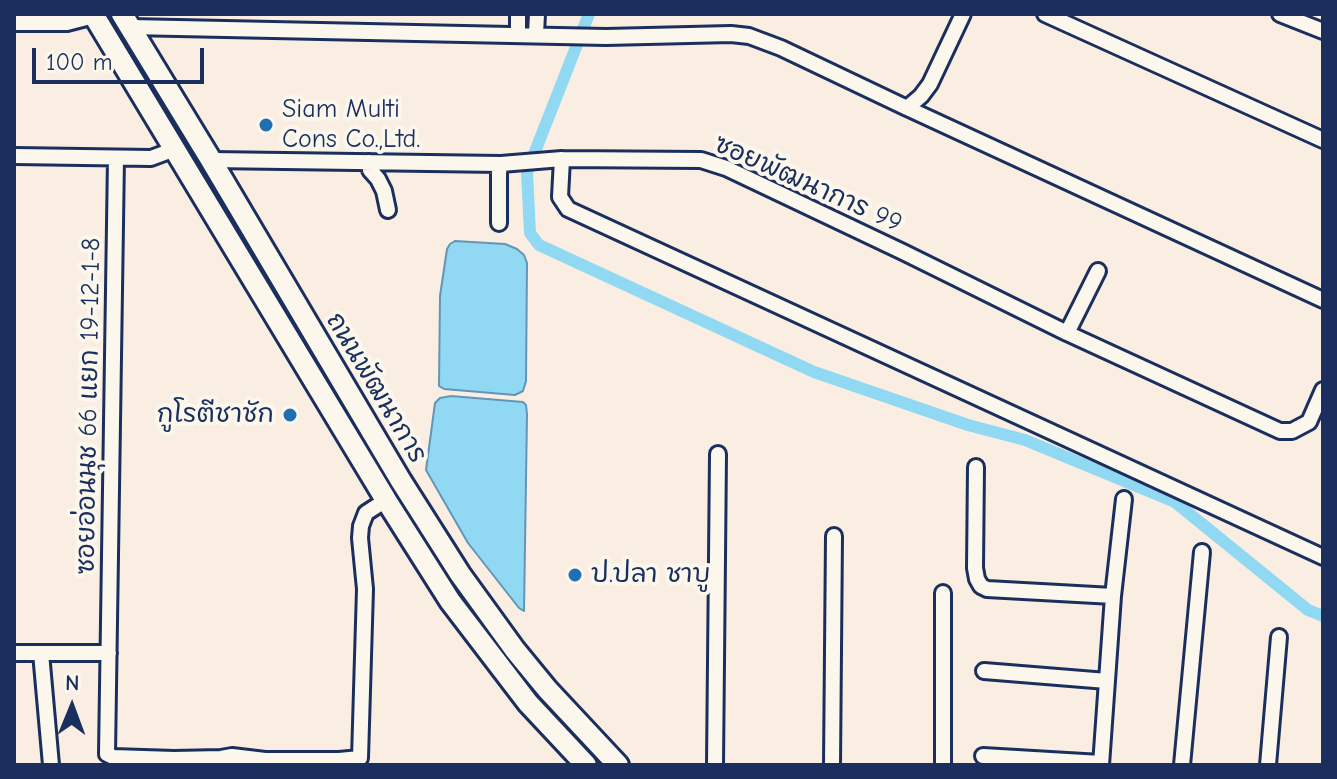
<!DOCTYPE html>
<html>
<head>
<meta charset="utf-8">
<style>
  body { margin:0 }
  #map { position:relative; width:1337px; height:779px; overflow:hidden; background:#faeee3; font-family:"Comic Neue",sans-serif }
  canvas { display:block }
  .frame { position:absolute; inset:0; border:16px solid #1b2f5e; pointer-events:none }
  .north { position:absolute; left:32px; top:667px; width:80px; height:80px; -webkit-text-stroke:6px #fbf7ec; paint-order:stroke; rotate:1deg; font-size:22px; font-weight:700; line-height:32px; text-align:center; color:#1b2f5e }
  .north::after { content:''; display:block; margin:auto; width:28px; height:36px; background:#1b2f5e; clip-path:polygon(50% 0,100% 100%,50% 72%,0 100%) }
  .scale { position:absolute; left:32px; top:48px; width:172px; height:36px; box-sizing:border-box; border:4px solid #1b2f5e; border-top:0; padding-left:10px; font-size:24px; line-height:28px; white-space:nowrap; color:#1b2f5e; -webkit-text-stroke:6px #fbf7ec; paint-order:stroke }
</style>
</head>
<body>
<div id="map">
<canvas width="1337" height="779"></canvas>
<div class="frame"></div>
<div class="north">N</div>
<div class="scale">100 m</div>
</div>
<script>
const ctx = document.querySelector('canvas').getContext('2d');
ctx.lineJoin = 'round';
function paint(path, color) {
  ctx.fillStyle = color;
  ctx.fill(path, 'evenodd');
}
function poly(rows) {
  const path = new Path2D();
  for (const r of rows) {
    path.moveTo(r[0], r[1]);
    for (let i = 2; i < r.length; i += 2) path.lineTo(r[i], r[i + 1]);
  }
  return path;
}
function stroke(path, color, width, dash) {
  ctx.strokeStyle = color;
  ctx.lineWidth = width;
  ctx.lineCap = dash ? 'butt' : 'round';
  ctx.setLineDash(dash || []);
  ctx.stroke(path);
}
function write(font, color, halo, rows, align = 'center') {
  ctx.font = font + ' "Comic Neue","Playpen Sans Thai",sans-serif';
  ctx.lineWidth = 8;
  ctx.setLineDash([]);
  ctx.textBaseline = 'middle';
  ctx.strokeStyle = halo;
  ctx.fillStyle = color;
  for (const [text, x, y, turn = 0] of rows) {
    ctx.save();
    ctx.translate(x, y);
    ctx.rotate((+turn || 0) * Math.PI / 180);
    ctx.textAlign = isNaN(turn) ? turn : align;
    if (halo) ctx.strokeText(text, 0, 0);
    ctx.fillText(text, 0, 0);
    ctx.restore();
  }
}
const water = poly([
  [455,241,505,244,517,249,524,255,527,263,526,381,523,391,515,395,444,389,439,386,440,296,447,249,450,244,455,241],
  [451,396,523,402,526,405,527,414,524,611,519,608,468,543,426,470,435,403,440,398,451,396]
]);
const canal = poly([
  [589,14,527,172,530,233,539,245,814,372,968,425,1025,440,1175,502,1308,610,1323,616]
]);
const minor = poly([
  [1045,14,1323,140],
  [1280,14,1323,31],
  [14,23,67,23,94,16],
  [130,27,606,37,731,34,749,36,781,48,907,108,921,96,930,84,963,14],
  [518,34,518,14],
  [536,34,537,14],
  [907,108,1323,300],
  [14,156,151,158,175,149],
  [116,158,107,754,113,757,174,759,221,758,232,756,265,760,339,760,360,758,365,589,360,538,361,526,366,513,386,500],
  [562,159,560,197,568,209,1323,557],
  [211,160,501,164,562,159,701,160,726,168,903,252,1067,333,1280,431,1292,431,1309,422,1323,390],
  [369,162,370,170,378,179,384,191,388,210],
  [499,223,499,172,501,164],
  [1067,333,1098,271],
  [976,467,975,568,977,579,981,586,987,589,1113,596],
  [943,593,943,765],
  [14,653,109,653],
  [41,653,51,765],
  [984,671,1107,681],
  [983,756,1101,763],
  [715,765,718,454],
  [832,765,834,536],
  [1101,765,1113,596,1124,499],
  [1182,765,1202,552],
  [1268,765,1279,637]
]);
const secondary = poly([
  [93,14,386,500,450,601,528,703,586,765],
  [122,14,211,160,401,481,460,574,515,650,547,689,618,765]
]);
const markers = [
  [266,125,8,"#1f6fb2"],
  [290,415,8,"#1f6fb2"],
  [575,575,8,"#1f6fb2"]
];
const poiNames = [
  ["Siam Multi",282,110],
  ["Cons Co.,Ltd.",282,140],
  ["กูโรตีชาชัก",274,415,"right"],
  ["ป.ปลา ชาบู",591,575]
];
const streetNames = [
  ["ซอยพัฒนาการ 99",808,184,24],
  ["ถนนพัฒนาการ",376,388,59],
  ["ซอยอ่อนนุช 66 แยก 19-12-1-8",89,406,-89]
];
paint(water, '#91d9f3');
stroke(water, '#6295b7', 2);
stroke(canal, '#91d9f3', 12);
stroke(minor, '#1b2f5e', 20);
stroke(secondary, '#1b2f5e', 26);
stroke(minor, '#fbf7ec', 14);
stroke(secondary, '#fbf7ec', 20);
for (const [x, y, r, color] of markers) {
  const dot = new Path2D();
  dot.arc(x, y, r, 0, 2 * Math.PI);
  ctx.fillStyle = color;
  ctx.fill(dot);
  stroke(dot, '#fbf7ec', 3);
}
write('26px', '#1b2f5e', '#fbf7ec', poiNames, 'left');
write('26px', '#1b2f5e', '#fbf7ec', streetNames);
</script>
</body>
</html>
